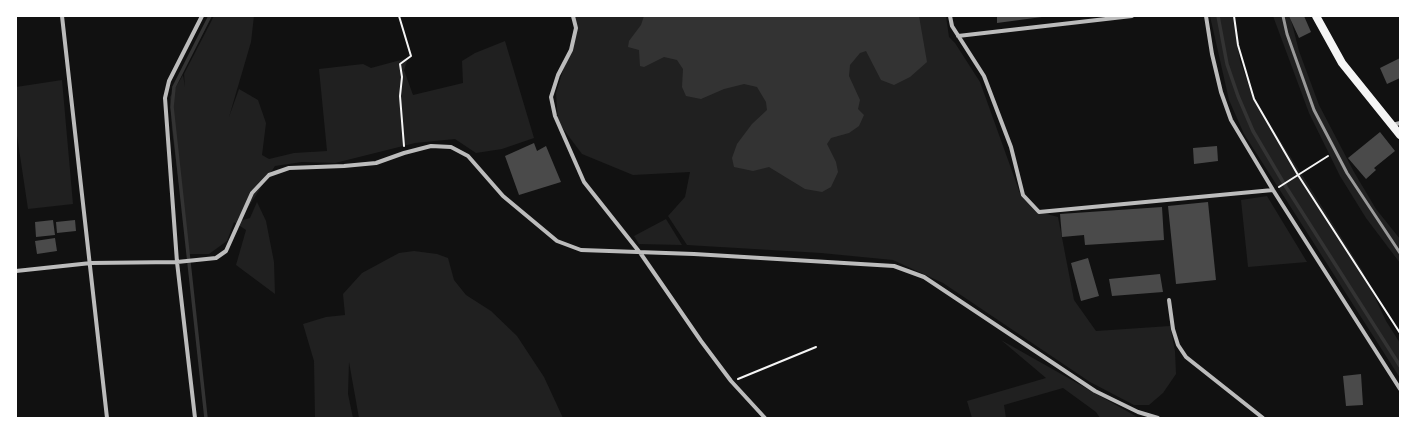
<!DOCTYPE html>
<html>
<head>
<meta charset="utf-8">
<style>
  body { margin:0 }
  #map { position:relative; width:1416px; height:434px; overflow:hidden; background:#111; font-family:Signika,sans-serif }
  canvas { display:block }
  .frame { position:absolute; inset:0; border:17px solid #fff; pointer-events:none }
</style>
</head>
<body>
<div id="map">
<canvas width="1416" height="434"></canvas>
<div class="frame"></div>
</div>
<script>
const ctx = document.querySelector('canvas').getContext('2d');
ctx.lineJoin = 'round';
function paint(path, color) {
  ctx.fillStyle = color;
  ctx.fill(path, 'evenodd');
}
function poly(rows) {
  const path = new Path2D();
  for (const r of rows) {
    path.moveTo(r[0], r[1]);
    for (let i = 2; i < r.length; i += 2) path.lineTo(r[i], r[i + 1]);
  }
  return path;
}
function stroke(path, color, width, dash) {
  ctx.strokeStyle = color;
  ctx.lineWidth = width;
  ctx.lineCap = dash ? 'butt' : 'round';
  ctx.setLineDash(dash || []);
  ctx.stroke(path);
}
const green = poly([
  [214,16,254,16,251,42,229,117,239,89,258,100,266,123,262,155,269,159,294,153,327,151,319,69,363,64,371,68,408,58,404,70,413,95,463,83,462,61,475,53,505,41,534,138,502,149,476,153,455,139,415,143,335,163,302,162,275,166,239,221,250,218,257,202,266,221,274,262,275,294,236,265,246,230,234,222,227,241,209,254,188,254,172,130,170,97,183,75,185,87,184,74],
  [570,16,946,16,949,37,955,43,980,82,1021,196,1039,212,1058,217,1074,300,1096,331,1170,326,1175,351,1176,374,1163,393,1149,405,1134,405,1090,382,943,283,893,260,821,253,687,245,668,216,685,197,690,172,633,175,582,154,558,122,556,93,576,28],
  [1210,16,1234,16,1240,61,1254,99,1362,270,1386,321,1400,343,1400,378,1244,134,1229,100],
  [1273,16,1290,16,1299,51,1319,105,1354,172,1376,209,1400,239,1400,263,1366,218,1340,176,1309,113],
  [62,80,73,204,28,209,16,129,16,87],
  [1267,196,1307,262,1248,267,1241,200],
  [666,219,682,245,639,244,634,236],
  [414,251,437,254,448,258,454,280,466,295,491,311,517,336,544,377,563,418,359,418,349,362,348,394,353,418,315,418,314,361,303,324,326,317,345,315,343,294,362,273,399,253],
  [1001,340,1139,418,1100,418,1096,412,1063,388,1004,405,1006,418,972,418,967,401,1046,378]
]);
const water = poly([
  [644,16,919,16,927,62,910,77,894,85,881,80,866,51,860,53,850,65,849,76,860,100,858,109,864,115,859,126,849,133,831,138,827,144,836,162,838,172,831,187,822,192,805,189,769,167,753,171,734,167,732,158,737,144,752,124,767,110,766,102,757,87,744,84,724,89,701,99,686,96,682,87,683,69,677,60,664,57,644,67,640,66,639,50,628,47,629,41,641,25]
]);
const stream = poly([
  [1218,16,1227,64,1238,96,1253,131,1286,187,1400,366],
  [206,418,172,107,174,87,210,16]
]);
const building = poly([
  [997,16,1042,16,1042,17,997,23],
  [1289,16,1304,16,1311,32,1299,38],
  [1400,58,1400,78,1387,84,1380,68],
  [1380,132,1395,151,1374,168,1376,170,1366,179,1348,158],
  [534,143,537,151,546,146,561,182,519,195,505,156],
  [1217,146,1218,161,1194,164,1193,148],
  [1208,202,1216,280,1176,284,1168,206],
  [1162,207,1164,240,1085,245,1084,235,1062,237,1060,214],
  [53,220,55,235,36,237,35,222],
  [75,220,76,231,57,233,56,222],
  [55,238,57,251,37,254,35,241],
  [1088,258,1099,296,1081,301,1071,263],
  [1160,274,1163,292,1112,296,1109,279],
  [1361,374,1363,405,1346,406,1343,376]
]);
const path = poly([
  [399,16,411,56,400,64,402,77,400,96,404,146],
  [1234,16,1238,45,1254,99,1298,175,1400,333],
  [1279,187,1328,156],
  [738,379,816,347]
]);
const minor = poly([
  [62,16,107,418],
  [573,16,576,28,571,50,558,75,551,97,555,116,584,182,641,254,701,341,731,381,765,418],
  [950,16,952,26,984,76,1011,147,1023,195,1039,212,1273,190],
  [1206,16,1212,54,1221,92,1231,120,1273,190,1400,389],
  [958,36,1132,16],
  [1392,125,1400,123],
  [16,271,91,263,177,262,216,258,226,251,252,193,269,175,289,168,344,166,376,163,404,153,431,146,451,147,468,156,503,196,557,241,581,250,694,254,894,266,924,277,1095,391,1138,412,1158,418],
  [1169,300,1173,329,1178,345,1186,357,1263,418],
  [195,418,177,262,165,98,169,81,202,16]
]);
const primary = poly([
  [1316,16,1342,63,1400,135]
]);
const rail = poly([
  [1283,16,1287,34,1314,110,1347,173,1400,253]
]);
paint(green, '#202020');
paint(water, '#333');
stroke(stream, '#333', 3.5);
paint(building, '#4a4a4a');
stroke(path, '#f5f5f5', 2);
stroke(minor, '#bcbcbc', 4);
stroke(primary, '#f5f5f5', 8);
stroke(rail, '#9a9a9a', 3);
</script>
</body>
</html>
